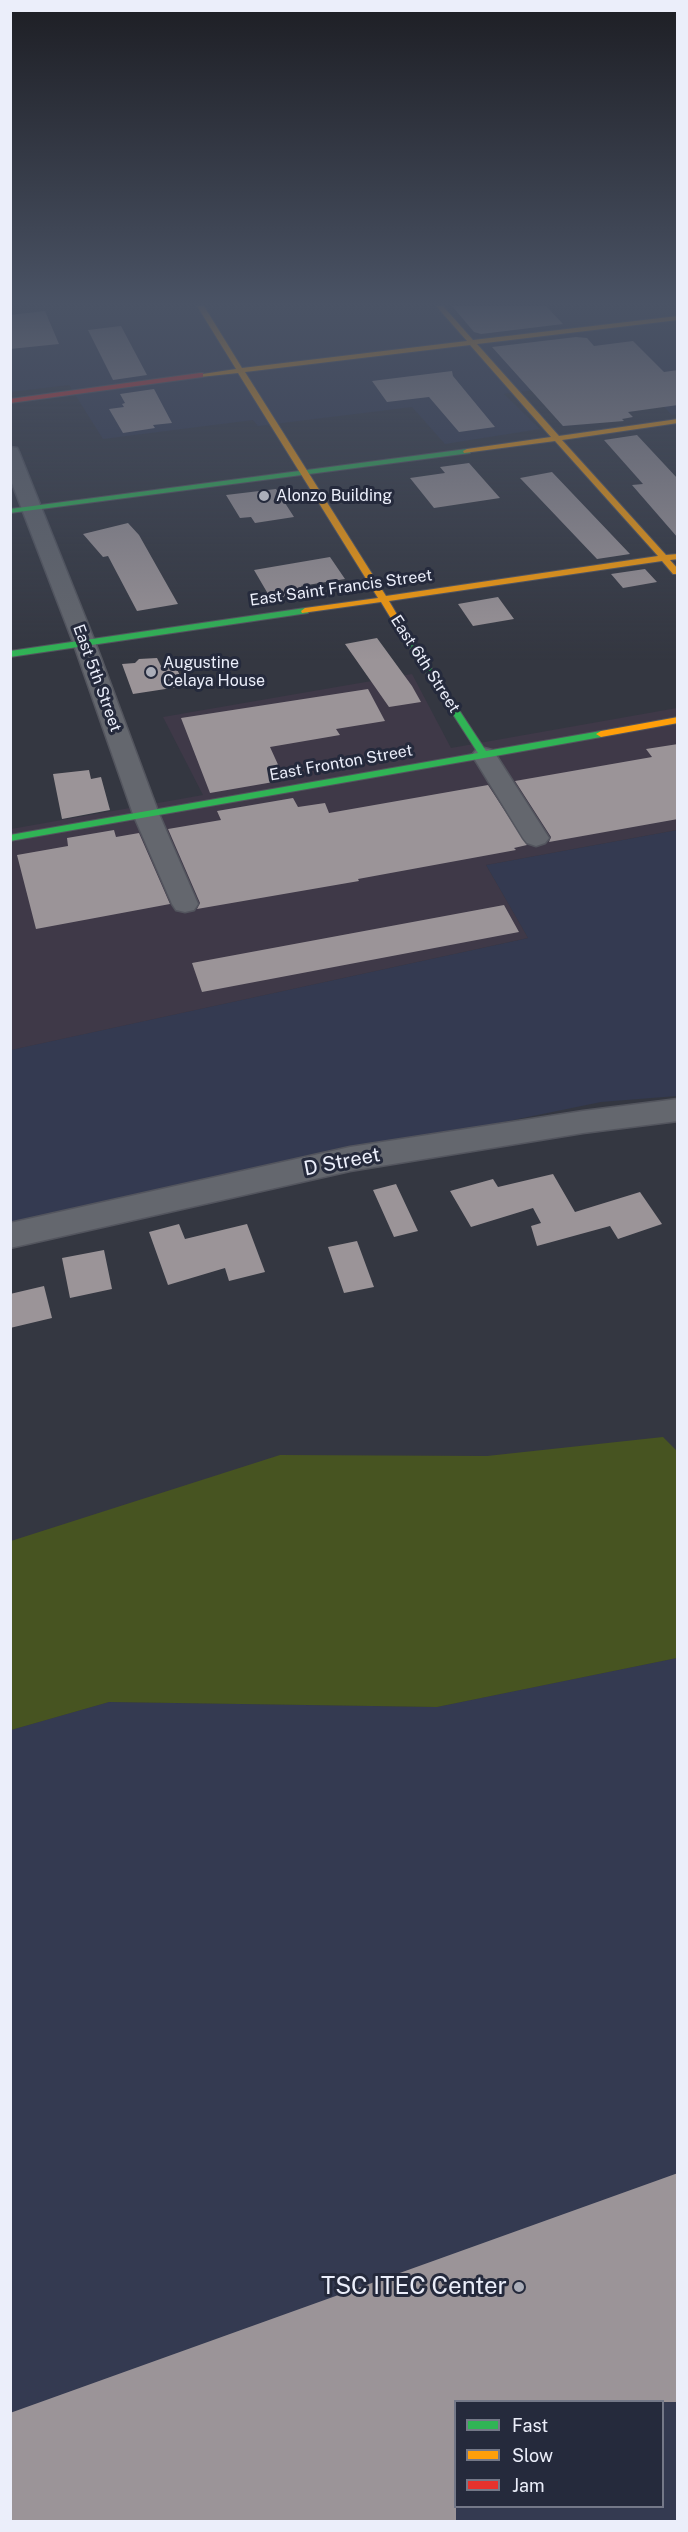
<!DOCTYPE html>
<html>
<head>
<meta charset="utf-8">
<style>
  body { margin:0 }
  #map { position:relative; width:688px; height:2532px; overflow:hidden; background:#343741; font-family:"Public Sans",sans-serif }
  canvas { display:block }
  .frame { position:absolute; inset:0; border:12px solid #ebeefa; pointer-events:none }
  .legend { position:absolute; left:454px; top:2400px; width:210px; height:108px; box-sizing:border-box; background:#252a3c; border:2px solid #747888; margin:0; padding:8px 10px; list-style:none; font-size:18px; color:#ebeefa }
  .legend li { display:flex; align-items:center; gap:12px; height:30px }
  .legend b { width:30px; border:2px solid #747888 }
</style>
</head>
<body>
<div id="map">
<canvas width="688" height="2532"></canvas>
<div class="frame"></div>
<ul class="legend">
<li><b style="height:8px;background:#30b455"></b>Fast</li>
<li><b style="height:8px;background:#ff9f0a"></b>Slow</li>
<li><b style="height:8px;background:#e5322d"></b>Jam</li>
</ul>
</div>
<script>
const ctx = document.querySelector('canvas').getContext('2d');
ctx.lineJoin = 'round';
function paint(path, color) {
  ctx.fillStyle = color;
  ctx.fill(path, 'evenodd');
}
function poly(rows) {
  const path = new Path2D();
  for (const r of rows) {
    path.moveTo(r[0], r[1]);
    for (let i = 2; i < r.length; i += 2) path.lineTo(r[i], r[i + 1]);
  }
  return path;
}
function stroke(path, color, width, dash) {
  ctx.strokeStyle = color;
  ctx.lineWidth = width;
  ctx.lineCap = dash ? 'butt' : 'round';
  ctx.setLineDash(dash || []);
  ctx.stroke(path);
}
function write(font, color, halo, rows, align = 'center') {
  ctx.font = font + ' "Public Sans",sans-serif';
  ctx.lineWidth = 6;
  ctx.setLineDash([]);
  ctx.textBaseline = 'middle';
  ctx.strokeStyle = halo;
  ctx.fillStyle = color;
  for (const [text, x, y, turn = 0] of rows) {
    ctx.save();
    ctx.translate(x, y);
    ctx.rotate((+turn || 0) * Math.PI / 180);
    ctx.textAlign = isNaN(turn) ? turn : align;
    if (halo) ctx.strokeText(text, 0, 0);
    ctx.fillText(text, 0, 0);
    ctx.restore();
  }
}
const built = poly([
  [10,306,677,306,677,414,672,415,634,377,504,394,540,429,445,444,412,407,258,426,253,420,103,439,69,385,11,392],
  [677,830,677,1096,601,1102,11,1223,10,1050,528,938,486,865],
  [677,1658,677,2521,11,2522,11,1730,109,1702,437,1707],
  [456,2402,662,2402,662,2506,456,2506]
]);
const industrial = poly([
  [412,674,451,748,677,708,677,830,486,865,528,938,11,1050,11,829,203,795,163,717]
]);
const green = poly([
  [663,1437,677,1451,677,1658,437,1707,109,1702,11,1730,11,1541,280,1455,487,1456]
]);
const building = poly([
  [452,306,546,306,563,324,481,334,474,332],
  [45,311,59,344,10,349,10,315],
  [121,326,147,375,113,380,88,330],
  [576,337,587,338,594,346,633,341,664,372,678,370,678,405,628,412,633,417,622,419,624,421,563,426,492,347],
  [452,371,453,376,495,427,459,432,429,397,387,402,372,381],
  [154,389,172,423,153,425,155,428,123,433,109,409,124,407,122,404,125,403,120,394],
  [637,435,678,479,678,538,632,485,643,484,604,440],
  [469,463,500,498,434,508,410,478,445,473,440,467],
  [552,472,630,554,597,559,520,478],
  [276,489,294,517,255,523,251,517,240,518,226,495],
  [128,523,139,535,178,604,137,611,108,556,103,557,83,534],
  [330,557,345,579,301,586,305,593,271,599,254,570],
  [645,569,657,582,623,588,611,574],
  [498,597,514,619,473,626,458,604],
  [377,638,412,686,421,702,389,707,345,644],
  [157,658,161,666,174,663,185,686,133,694,122,664,135,663,139,659],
  [368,689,385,721,336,729,340,735,270,747,285,780,210,793,181,718],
  [678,744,678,819,549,842,551,837,515,781,652,757,646,749],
  [89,770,91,779,101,777,110,810,62,819,53,774],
  [488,785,527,845,514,848,516,850,358,879,359,881,197,909,200,903,168,829,221,820,217,811,293,798,298,807,325,803,329,813],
  [114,830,116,837,139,833,170,904,36,929,17,855,68,846,67,838],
  [504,905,519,932,202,992,192,963],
  [553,1174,575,1212,640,1192,662,1224,618,1239,610,1226,537,1246,531,1226,541,1223,533,1208,471,1227,450,1191,493,1179,498,1187],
  [396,1184,418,1231,394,1237,373,1190],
  [179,1224,185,1239,247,1224,265,1272,229,1281,225,1268,168,1285,149,1232],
  [357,1241,374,1287,344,1293,328,1247],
  [104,1250,112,1289,70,1298,62,1258],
  [44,1286,52,1318,10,1328,10,1294],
  [678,2173,678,2402,456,2402,456,2522,10,2522,10,2413]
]);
const street = poly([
  [10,447,17,448,19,452,95,642,159,814,198,904,194,910,185,912,176,910,172,904,133,814,73,642,10,478,10,447],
  [484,748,492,750,496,755,549,838,545,843,536,846,527,843,523,838,472,755,476,750,484,748],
  [678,1099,678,1121,583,1133,350,1171,10,1248,10,1223,350,1147,583,1111,678,1099]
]);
const fast = poly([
  [467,449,471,451,470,453,10,513,10,509,467,449],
  [305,608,309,611,308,613,10,657,10,651,305,608],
  [401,625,405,628,486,751,601,731,606,734,601,737,484,758,10,841,10,835,478,753,397,628,401,625]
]);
const slow = poly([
  [197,306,204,306,242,368,467,341,436,306,443,306,473,340,678,316,678,320,477,344,559,436,678,419,678,423,562,440,666,555,678,554,678,559,670,560,678,569,678,574,673,574,662,561,389,601,405,628,401,631,398,630,381,602,302,613,301,611,305,608,378,598,238,373,200,377,196,375,236,369,197,306],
  [470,345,551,437,467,449,463,451,464,453,555,441,658,556,386,596,245,372,470,345],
  [678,717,678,723,601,737,596,734,601,731,678,717]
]);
const jam = poly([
  [200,373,203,373,203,377,10,403,10,399,200,373]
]);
const markers = [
  [264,496,6,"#abaeb9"],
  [151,672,6,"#abaeb9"],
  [519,2287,6,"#abaeb9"]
];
const farPoinames = [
  ["Alonzo Building",276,496],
  ["Augustine",163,663],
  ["Celaya House",163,681]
];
const farStreetnames = [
  ["East Saint Francis Street",341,588,-8],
  ["East 6th Street",425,664,57],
  ["East 5th Street",97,678,70],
  ["East Fronton Street",341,763,-10]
];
const streetNames = [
  ["D Street",342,1162,-11]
];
const nearPoinames = [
  ["TSC ITEC Center",507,2287]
];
paint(built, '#343a51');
paint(industrial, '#3f3948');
paint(green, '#475421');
paint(building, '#9b9498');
stroke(street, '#53555e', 3);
stroke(fast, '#53555e', 2);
stroke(slow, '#53555e', 2);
stroke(jam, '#53555e', 2);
paint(street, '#64676e');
paint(fast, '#30b455');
paint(slow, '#ff9f0a');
paint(jam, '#e5322d');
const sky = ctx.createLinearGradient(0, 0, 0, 661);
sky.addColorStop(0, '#1d1e24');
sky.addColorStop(0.46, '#4a5365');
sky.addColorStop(1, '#4a536500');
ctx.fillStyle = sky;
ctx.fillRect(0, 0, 688, 661);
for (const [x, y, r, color] of markers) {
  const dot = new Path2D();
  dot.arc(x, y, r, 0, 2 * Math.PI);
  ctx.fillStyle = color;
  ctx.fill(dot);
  stroke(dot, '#252a3c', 2);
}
write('16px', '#ebeefa', '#252a3c', farPoinames, 'left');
write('16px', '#ebeefa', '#252a3c', farStreetnames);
write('20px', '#ebeefa', '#252a3c', streetNames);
write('24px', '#ebeefa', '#252a3c', nearPoinames, 'right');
</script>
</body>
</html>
